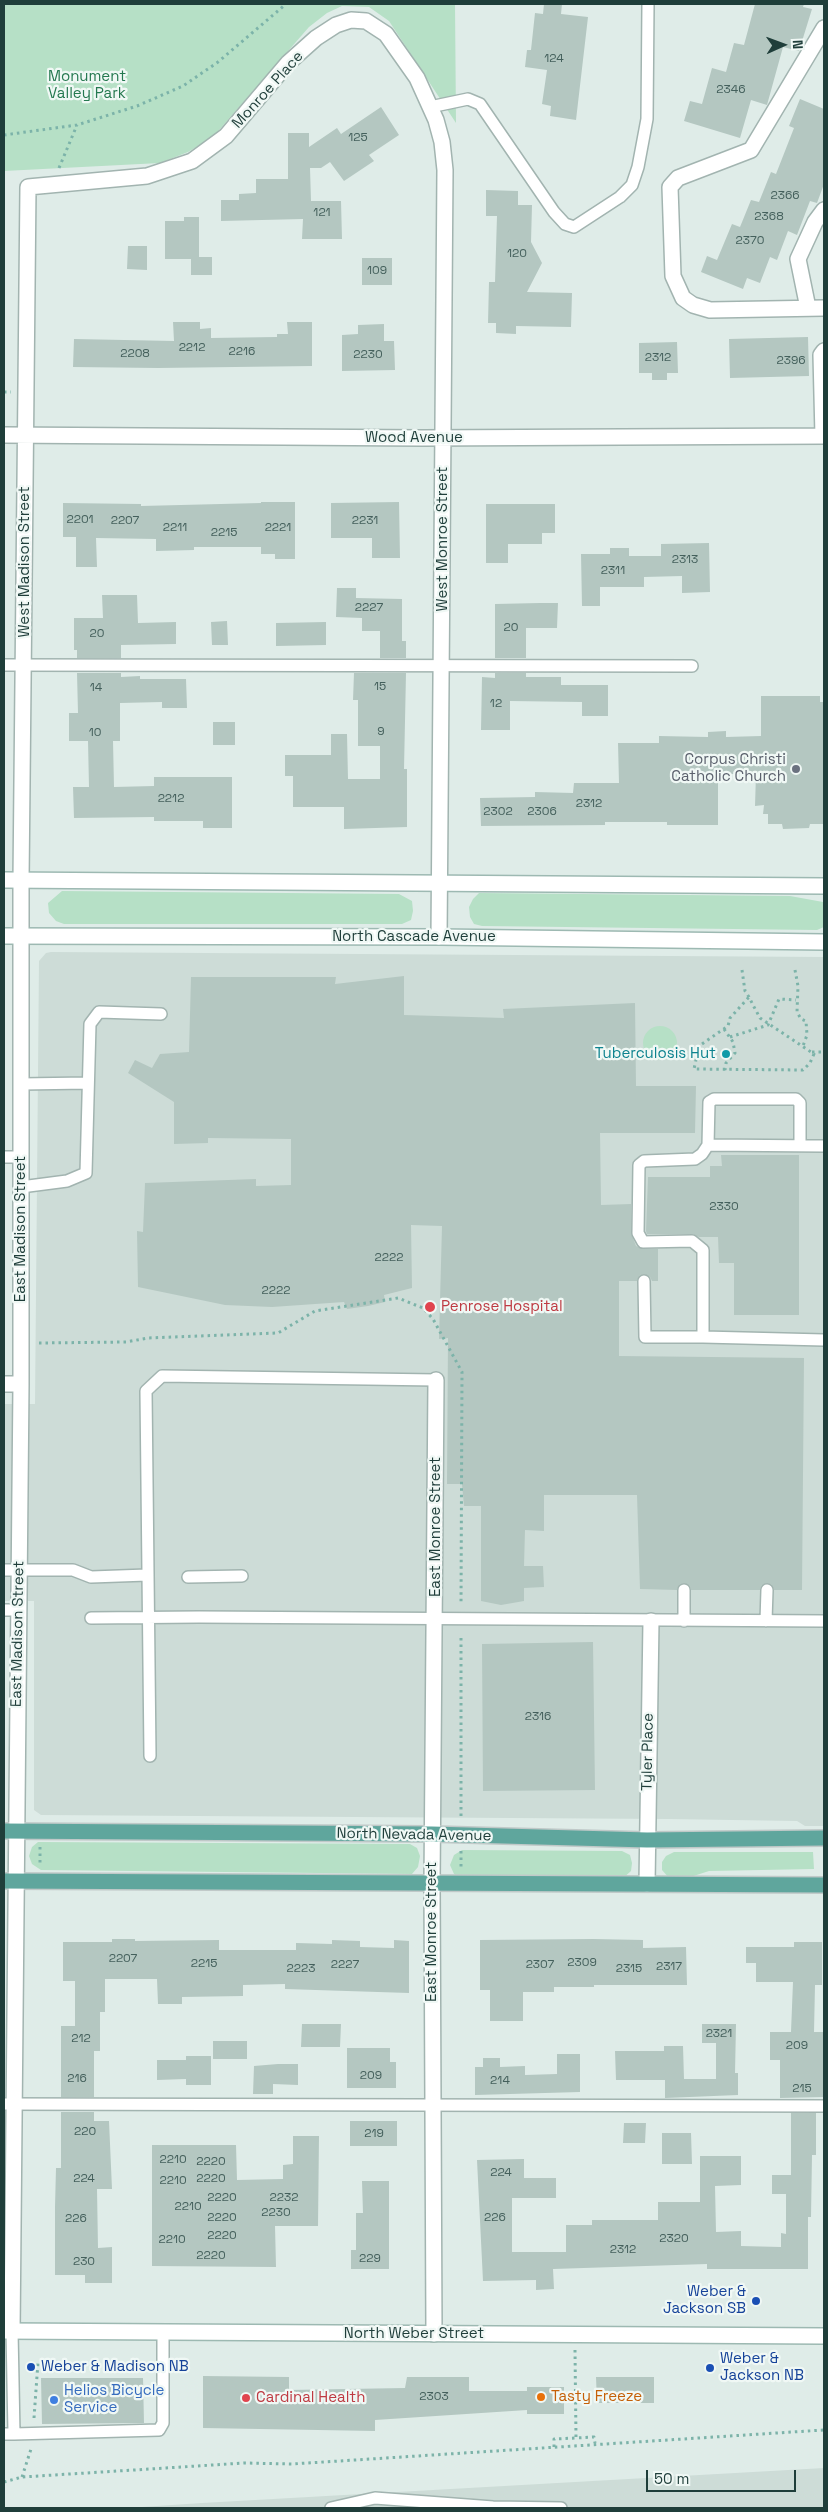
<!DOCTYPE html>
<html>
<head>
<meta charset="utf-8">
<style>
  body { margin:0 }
  #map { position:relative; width:828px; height:2512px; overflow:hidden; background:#dfece8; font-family:"Space Grotesk",sans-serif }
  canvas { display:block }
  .frame { position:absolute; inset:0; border:5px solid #1f3e3a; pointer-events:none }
  .north { position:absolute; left:758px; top:20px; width:50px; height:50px; -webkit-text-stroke:4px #f0f8f5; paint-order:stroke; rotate:88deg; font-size:14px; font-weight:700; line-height:20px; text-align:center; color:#1f3e3a }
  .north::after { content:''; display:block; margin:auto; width:18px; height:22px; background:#1f3e3a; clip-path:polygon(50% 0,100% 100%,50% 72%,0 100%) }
  .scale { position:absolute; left:646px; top:2470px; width:150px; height:22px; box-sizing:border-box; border:2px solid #1f3e3a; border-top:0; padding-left:6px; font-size:15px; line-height:18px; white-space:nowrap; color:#1f3e3a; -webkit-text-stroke:4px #f0f8f5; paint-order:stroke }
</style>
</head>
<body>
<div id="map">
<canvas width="828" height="2512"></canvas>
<div class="frame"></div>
<div class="north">N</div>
<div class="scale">50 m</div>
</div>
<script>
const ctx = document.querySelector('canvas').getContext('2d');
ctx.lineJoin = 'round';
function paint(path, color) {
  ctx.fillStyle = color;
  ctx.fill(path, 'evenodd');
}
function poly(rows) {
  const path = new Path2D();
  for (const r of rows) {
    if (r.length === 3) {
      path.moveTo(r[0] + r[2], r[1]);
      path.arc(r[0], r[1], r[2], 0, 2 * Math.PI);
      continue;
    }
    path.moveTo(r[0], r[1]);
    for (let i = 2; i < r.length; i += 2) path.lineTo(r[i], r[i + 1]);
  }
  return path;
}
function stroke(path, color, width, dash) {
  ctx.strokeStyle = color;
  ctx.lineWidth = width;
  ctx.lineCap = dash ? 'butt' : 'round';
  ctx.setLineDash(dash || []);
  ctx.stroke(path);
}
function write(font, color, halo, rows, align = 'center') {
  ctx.font = font + ' "Space Grotesk",sans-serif';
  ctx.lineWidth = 4.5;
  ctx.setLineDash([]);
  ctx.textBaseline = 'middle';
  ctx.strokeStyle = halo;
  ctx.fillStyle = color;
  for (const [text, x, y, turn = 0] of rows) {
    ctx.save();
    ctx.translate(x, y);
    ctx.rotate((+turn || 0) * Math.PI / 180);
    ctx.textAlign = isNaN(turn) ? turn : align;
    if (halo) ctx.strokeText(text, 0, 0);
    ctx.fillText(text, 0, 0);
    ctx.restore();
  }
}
const built = poly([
  [51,952,824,957,824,1826,805,1826,797,1821,668,1819,41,1815,34,1810,34,1601,4,1601,4,1404,35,1404,39,961,46,953],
  [824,2468,824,2508,127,2508,202,2503]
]);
const green = poly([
  [4,4,455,4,456,123,389,21,369,7,342,6,327,13,309,27,213,137,188,152,160,163,4,171],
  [62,891,399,894,412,901,413,911,411,920,402,924,64,924,56,921,49,913,48,903],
  [479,893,790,896,823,902,824,927,817,930,482,926,474,924,470,917,469,907,473,899],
  [660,1043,17],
  [38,1842,410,1844,417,1848,420,1856,418,1867,412,1874,41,1870,32,1864,29,1856,32,1847],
  [462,1850,622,1851,630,1855,632,1863,631,1871,621,1880,462,1879,454,1874,450,1865,454,1855],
  [674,1852,813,1852,814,1869,709,1871,678,1881,669,1878,662,1870,662,1862,666,1856]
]);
const building = poly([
  [544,4,562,4,561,14,588,17,576,120,550,116,551,106,542,104,547,70,525,67,527,50,531,50,535,13,543,14],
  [755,4,804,4,803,7,812,9,799,51,783,47,767,105,751,100,740,138,684,121,690,101,702,104,712,68,726,72,734,43,744,45],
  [800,99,824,109,824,184,817,203,810,201,797,235,788,231,777,260,770,257,760,283,747,278,743,289,701,272,707,256,717,260,732,224,740,227,751,200,759,202,771,172,776,174,794,128,789,126],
  [381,107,399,135,369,155,374,161,344,181,330,162,321,168,310,168,311,201,341,201,342,239,302,239,303,219,221,221,221,200,239,200,239,194,256,193,256,179,288,179,288,133,309,133,309,147,337,128,341,134],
  [486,190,518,191,518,205,532,205,531,242,542,263,527,292,572,293,571,327,516,326,516,334,496,333,496,323,488,323,489,282,495,282,497,216,486,216],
  [184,217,199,217,199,257,212,257,212,275,191,275,191,259,165,259,165,221,184,221],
  [128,246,147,246,147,270,127,269],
  [362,258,392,258,392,285,362,285],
  [173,322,200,322,200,329,211,328,211,338,277,337,277,334,288,334,287,322,312,322,312,366,158,368,73,367,74,339,174,341],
  [384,324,384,341,394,341,395,370,342,371,342,335,358,334,358,325],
  [808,337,809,376,730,378,729,339],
  [677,342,678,373,667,373,667,380,652,380,652,373,639,373,639,343],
  [261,502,295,502,295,559,275,559,275,554,261,554,261,547,194,547,194,550,156,551,156,539,96,538,97,567,76,567,76,537,63,537,63,503,141,504,141,506,261,503],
  [399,502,400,558,372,558,372,538,331,538,331,503],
  [486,504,555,504,555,533,542,533,542,544,508,544,508,563,486,563],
  [709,543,710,592,682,593,682,576,644,577,644,587,600,587,600,606,582,606,581,554,610,554,610,548,629,548,629,556,661,556,661,544],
  [337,588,356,588,356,598,402,599,402,641,406,641,406,658,380,658,380,631,362,631,362,618,336,617],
  [102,595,137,595,138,623,176,622,176,644,121,645,121,658,77,658,77,650,74,650,74,618,103,618],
  [540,603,558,603,557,628,526,628,526,658,495,658,495,604],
  [227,621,228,645,212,645,211,622],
  [326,622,326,645,276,646,276,623],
  [77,673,121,673,121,677,140,676,140,679,186,679,187,708,162,708,162,702,120,703,120,741,113,741,114,787,154,786,154,777,232,777,232,828,203,828,203,821,154,821,154,817,74,818,73,787,89,787,88,741,69,741,69,713,78,713],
  [354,673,406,673,404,769,407,769,407,827,344,829,344,807,293,807,293,776,285,776,285,755,331,755,331,734,347,734,348,779,380,779,380,746,358,746,358,700,353,700],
  [495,673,526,673,526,677,561,677,561,685,608,685,608,716,582,716,582,702,510,701,510,730,481,730,482,677,495,678],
  [761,696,820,696,820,702,824,702,823,824,810,824,809,828,783,829,782,824,768,824,768,814,763,814,764,805,755,806,756,774,723,774,723,779,718,779,718,825,667,825,667,822,605,822,605,825,481,826,480,798,535,797,535,792,573,793,574,783,619,783,618,743,659,743,659,736,708,737,708,732,726,731,726,737,761,736],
  [213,722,235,722,235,745,213,745],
  [404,976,404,1015,504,1018,503,1009,635,1003,636,1086,696,1086,695,1133,600,1133,601,1205,631,1204,631,1233,636,1246,643,1249,658,1249,658,1281,652,1281,650,1277,644,1274,640,1275,637,1281,619,1281,619,1356,804,1358,802,1590,774,1590,771,1584,767,1583,761,1586,760,1590,691,1590,690,1586,684,1583,680,1584,677,1590,640,1589,637,1495,544,1495,544,1531,525,1530,524,1566,543,1566,544,1587,524,1588,524,1601,501,1605,481,1601,481,1506,464,1506,462,1484,447,1484,448,1338,439,1339,442,1226,411,1225,412,1288,384,1295,385,1302,368,1306,347,1309,344,1302,272,1307,225,1305,138,1287,137,1231,143,1232,145,1183,256,1179,256,1186,291,1185,291,1139,208,1138,208,1143,174,1144,174,1102,128,1073,135,1060,152,1068,160,1054,189,1052,191,977,336,977,335,984],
  [721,1155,799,1155,799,1315,734,1315,734,1263,719,1263,718,1237,699,1237,692,1234,647,1234,646,1231,648,1177,710,1177,710,1166,722,1166],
  [593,1642,595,1790,483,1791,482,1644],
  [112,1939,135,1939,135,1941,219,1940,219,1950,296,1950,296,1943,332,1944,332,1940,360,1941,360,1947,394,1948,394,1940,409,1941,409,1993,285,1989,285,1984,243,1985,243,1996,182,1997,182,2004,158,2004,157,1979,105,1979,105,2012,100,2012,100,2051,94,2051,94,2097,61,2097,61,2026,75,2026,75,1981,63,1981,63,1942,112,1942],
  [593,1939,643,1940,643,1948,686,1947,687,1985,594,1985,594,1987,554,1987,554,1992,523,1992,523,2021,490,2021,490,1990,480,1990,480,1940],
  [794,1942,822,1942,822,1985,815,1985,814,2032,824,2032,824,2097,780,2098,780,2060,770,2060,770,2032,791,2032,793,1982,756,1982,756,1963,746,1963,746,1947,794,1947],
  [302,2024,341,2024,340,2047,301,2047],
  [702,2024,736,2024,735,2073,738,2073,738,2095,665,2098,665,2080,616,2080,615,2051,664,2051,664,2046,683,2046,684,2079,716,2079,716,2043,702,2043],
  [213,2041,247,2041,247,2059,213,2059],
  [347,2048,390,2048,390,2062,396,2062,396,2088,347,2088],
  [557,2054,580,2054,580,2092,475,2095,475,2067,483,2067,483,2058,500,2058,500,2067,525,2066,525,2075,557,2074],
  [186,2056,211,2056,211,2085,186,2085,186,2079,157,2080,157,2060,186,2060],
  [278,2064,298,2064,298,2085,273,2084,273,2094,253,2094,254,2066],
  [61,2112,94,2112,94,2121,109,2121,112,2189,97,2189,98,2248,112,2247,112,2283,85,2283,85,2275,55,2275,55,2207,56,2168,61,2168],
  [791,2113,816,2113,816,2155,812,2155,811,2217,808,2217,808,2269,707,2269,707,2264,553,2269,554,2289,536,2290,536,2280,483,2281,477,2160,524,2159,524,2178,556,2178,556,2198,512,2198,512,2252,566,2252,566,2225,592,2225,592,2220,658,2220,658,2202,700,2202,700,2156,741,2156,741,2185,715,2186,716,2232,741,2231,741,2246,781,2247,781,2233,786,2234,786,2194,772,2194,772,2175,791,2175],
  [350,2121,397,2121,397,2146,350,2146],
  [624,2123,646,2123,645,2143,623,2143],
  [662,2133,691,2133,692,2164,662,2164],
  [293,2136,319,2136,318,2226,275,2226,276,2267,152,2266,152,2145,236,2145,237,2180,283,2179,283,2165,293,2164],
  [362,2181,389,2181,389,2269,351,2269,351,2250,356,2250,356,2213,363,2213],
  [203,2376,289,2377,289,2390,405,2388,407,2377,469,2377,469,2391,527,2391,527,2387,564,2387,564,2414,527,2414,527,2410,375,2420,375,2431,203,2428],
  [596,2377,654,2377,654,2403,597,2403],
  [41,2378,143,2378,144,2423,42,2424]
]);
const path = poly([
  [4,135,77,125,137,106,183,86,218,62,286,4],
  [59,168,77,125],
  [4,392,11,392],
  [742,970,745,991,749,997,753,1005,760,1018,814,1054,810,1063,803,1070,694,1069,699,1046,728,1026,730,1018,749,997],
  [795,970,798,986,797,1012,801,1019,806,1021,807,1035,803,1046],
  [724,1029,733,1042,735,1053,726,1063,725,1070],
  [730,1037,768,1025,779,999,796,1000],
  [812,1052,824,1052],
  [39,1343,126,1342,148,1338,278,1333,315,1311,398,1298,423,1308,433,1319,462,1372,461,1605],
  [461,1816,461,1634],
  [40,1847,40,1864],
  [461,1851,461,1868],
  [575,2350,576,2438,594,2437,595,2443],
  [34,2418,38,2362],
  [554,2447,554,2439,576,2438],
  [22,2477,31,2449],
  [4,2482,22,2477,166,2468,244,2463,292,2464,824,2430]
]);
const lane = poly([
  [430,107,468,99,480,104,554,212,565,224,574,227,620,197,632,185,638,167,647,119,648,4],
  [4,665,692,666],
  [21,1084,88,1083],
  [708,1145,709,1102,714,1099,796,1099,800,1103,800,1145],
  [824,1146,708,1145,702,1154,695,1159,644,1161,639,1165,638,1233,643,1242,692,1241,703,1250,703,1337,824,1340],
  [4,1157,21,1157],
  [21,1187,67,1181,86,1173,90,1024,99,1012,161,1014],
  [644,1281,645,1337,703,1337],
  [4,1570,73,1570,91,1577,147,1575],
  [188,1577,242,1576],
  [4,1610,18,1610],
  [91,1618,199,1617,824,1621],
  [684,1621,684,1590],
  [766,1621,767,1590],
  [150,1756,146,1391,162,1376,436,1380],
  [4,2104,824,2106],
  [4,2434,14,2434,12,2331],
  [14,2434,159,2430,163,2423,163,2332],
  [331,2508,375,2498,493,2507,561,2508]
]);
const street = poly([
  [824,28,751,150,678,178,670,187,673,276,683,298,693,305,710,310,824,308],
  [808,308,798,259,815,222,824,210],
  [4,435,422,438,824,436],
  [823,436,821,355,824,351],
  [4,1384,21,1384],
  [647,1884,651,1621],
  [12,2331,21,1384,21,880,28,187,147,176,192,161,226,136,288,63,316,38,336,25,351,20,366,21,386,34,417,78,436,120,442,142,445,170,439,937],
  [434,2334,432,1884,436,1380]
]);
const secondary = poly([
  [4,880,824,886],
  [4,936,439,937,824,942],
  [4,2331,824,2336]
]);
const primary = poly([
  [4,1831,432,1834,647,1840,824,1838],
  [4,1881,824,1885]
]);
const markers = [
  [796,769,5,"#6b7280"],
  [726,1054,5,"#0f9aa8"],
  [430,1307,6,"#e0444e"],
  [756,2301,5,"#1a4fb4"],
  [31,2367,5,"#1a4fb4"],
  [710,2368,5,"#1a4fb4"],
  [541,2397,5,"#e8710a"],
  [246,2398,5,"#e0444e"],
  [54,2400,5,"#3f7fe0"]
];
const numberNames = [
  ["124",554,59],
  ["2346",731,90],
  ["125",358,138],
  ["2366",785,196],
  ["121",322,213],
  ["2368",769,217],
  ["2370",750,241],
  ["120",517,254],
  ["109",377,271],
  ["2212",192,348],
  ["2216",242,352],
  ["2208",135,354],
  ["2230",368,355],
  ["2312",658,358],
  ["2396",791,361],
  ["2201",80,520],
  ["2207",125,521],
  ["2231",365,521],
  ["2211",175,528],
  ["2221",278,528],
  ["2215",224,533],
  ["2313",685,560],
  ["2311",613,571],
  ["2227",369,608],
  ["20",511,628],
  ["20",97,634],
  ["15",380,687],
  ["14",96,688],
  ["12",496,704],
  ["9",381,732],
  ["10",95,733],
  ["2212",171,799],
  ["2312",589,804],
  ["2302",498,812],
  ["2306",542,812],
  ["2330",724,1207],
  ["2222",389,1258],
  ["2222",276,1291],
  ["2316",538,1717],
  ["2207",123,1959],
  ["2309",582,1963],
  ["2215",204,1964],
  ["2227",345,1965],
  ["2307",540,1965],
  ["2317",669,1967],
  ["2223",301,1969],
  ["2315",629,1969],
  ["2321",719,2034],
  ["212",81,2039],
  ["209",797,2046],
  ["209",371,2076],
  ["216",77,2079],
  ["214",500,2081],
  ["215",802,2089],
  ["220",85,2132],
  ["219",374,2134],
  ["2210",173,2160],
  ["2220",211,2162],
  ["224",501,2173],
  ["224",84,2179],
  ["2220",211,2179],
  ["2210",173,2181],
  ["2220",222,2198],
  ["2232",284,2198],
  ["2210",188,2207],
  ["2230",276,2213],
  ["2220",222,2218],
  ["226",495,2218],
  ["226",76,2219],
  ["2220",222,2236],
  ["2320",674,2239],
  ["2210",172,2240],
  ["2312",623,2250],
  ["2220",211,2256],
  ["229",370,2259],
  ["230",84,2262],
  ["2303",434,2397]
];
const parkNames = [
  ["Monument",87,77],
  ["Valley Park",87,94]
];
const streetNames = [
  ["Monroe Place",268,90,-48],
  ["Wood Avenue",414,438],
  ["West Monroe Street",443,539,-90],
  ["West Madison Street",25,562,-90],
  ["North Cascade Avenue",414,937],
  ["East Madison Street",21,1229,-90],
  ["East Monroe Street",436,1527,-90],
  ["East Madison Street",18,1634,-89],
  ["Tyler Place",648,1752,-89],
  ["North Nevada Avenue",414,1835,1],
  ["East Monroe Street",432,1932,-90],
  ["North Weber Street",414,2334]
];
const worshipNames = [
  ["Corpus Christi",786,760],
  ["Catholic Church",786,777]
];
const cultureNames = [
  ["Tuberculosis Hut",716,1054]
];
const healthNames = [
  ["Penrose Hospital",441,1307],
  ["Cardinal Health",256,2398]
];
const transitNames = [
  ["Weber &",746,2292,"right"],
  ["Jackson SB",746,2309,"right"],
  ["Weber &",720,2359],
  ["Jackson NB",720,2376],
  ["Weber & Madison NB",41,2367]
];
const shopNames = [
  ["Helios Bicycle",64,2391],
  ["Service",64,2408]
];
const foodNames = [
  ["Tasty Freeze",551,2397]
];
paint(built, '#cddcd7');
paint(green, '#b6e0c6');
paint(building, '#b4c7c1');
stroke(lane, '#a2b4b0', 14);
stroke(street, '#a2b4b0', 18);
stroke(secondary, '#9db9b2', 18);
stroke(primary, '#c0c9c8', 18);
stroke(path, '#7cb3a9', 3, [2.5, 4]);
stroke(lane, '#fff', 11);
stroke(street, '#fff', 15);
stroke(secondary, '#fff', 15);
stroke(primary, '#5fa69d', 15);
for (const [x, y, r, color] of markers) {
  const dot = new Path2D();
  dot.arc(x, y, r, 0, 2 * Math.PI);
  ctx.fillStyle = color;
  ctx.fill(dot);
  stroke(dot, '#f0f8f5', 2);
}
write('12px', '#44605c', null, numberNames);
write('15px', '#257950', '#f0f8f5', parkNames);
write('15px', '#1f3e3a', '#f0f8f5', streetNames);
write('15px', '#5b616d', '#f0f8f5', worshipNames, 'right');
write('15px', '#0d838f', '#f0f8f5', cultureNames, 'right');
write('15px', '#be3a42', '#f0f8f5', healthNames, 'left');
write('15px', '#164399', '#f0f8f5', transitNames, 'left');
write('15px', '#366cbe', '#f0f8f5', shopNames, 'left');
write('15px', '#c56008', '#f0f8f5', foodNames, 'left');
</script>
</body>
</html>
